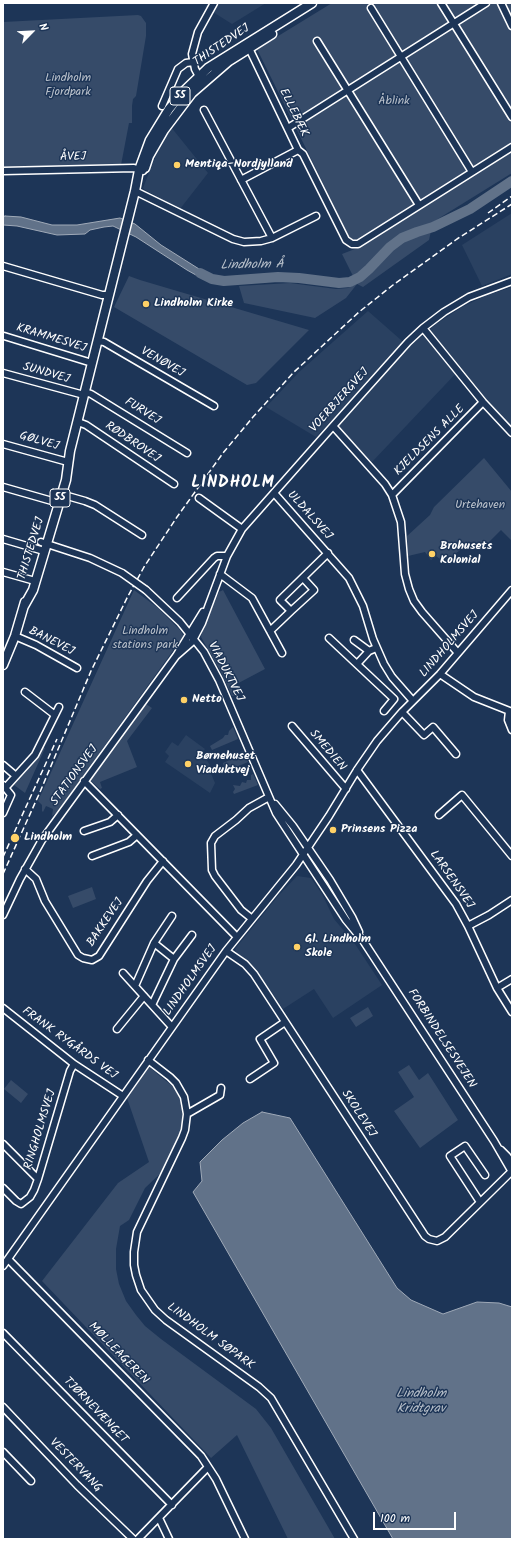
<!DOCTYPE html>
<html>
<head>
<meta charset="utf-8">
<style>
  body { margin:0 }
  #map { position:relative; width:515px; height:1542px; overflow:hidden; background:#1d3557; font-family:Kalam,sans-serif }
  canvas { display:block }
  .frame { position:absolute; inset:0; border:4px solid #fff; pointer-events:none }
  .north { position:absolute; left:12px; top:12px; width:40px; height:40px; -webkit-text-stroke:3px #1d3557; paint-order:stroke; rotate:66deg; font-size:11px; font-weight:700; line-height:16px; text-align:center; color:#fff }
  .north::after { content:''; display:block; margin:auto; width:14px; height:18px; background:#fff; clip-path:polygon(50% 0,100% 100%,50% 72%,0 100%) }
  .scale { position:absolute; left:373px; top:1512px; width:83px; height:18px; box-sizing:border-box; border:2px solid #fff; border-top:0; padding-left:5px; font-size:12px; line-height:14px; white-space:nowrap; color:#fff; -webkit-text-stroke:3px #1d3557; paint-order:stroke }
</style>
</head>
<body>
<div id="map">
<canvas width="515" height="1542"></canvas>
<div class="frame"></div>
<div class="north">N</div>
<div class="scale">100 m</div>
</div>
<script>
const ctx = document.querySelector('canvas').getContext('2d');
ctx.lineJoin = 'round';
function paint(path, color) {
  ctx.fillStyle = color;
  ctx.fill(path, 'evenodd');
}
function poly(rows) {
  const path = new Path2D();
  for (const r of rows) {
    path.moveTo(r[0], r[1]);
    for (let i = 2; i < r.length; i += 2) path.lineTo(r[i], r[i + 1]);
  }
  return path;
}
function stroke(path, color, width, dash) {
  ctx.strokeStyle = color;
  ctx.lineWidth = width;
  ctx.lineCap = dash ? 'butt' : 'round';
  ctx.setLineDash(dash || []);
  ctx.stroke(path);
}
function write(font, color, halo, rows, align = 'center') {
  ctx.font = font + ' Kalam,sans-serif';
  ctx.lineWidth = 3;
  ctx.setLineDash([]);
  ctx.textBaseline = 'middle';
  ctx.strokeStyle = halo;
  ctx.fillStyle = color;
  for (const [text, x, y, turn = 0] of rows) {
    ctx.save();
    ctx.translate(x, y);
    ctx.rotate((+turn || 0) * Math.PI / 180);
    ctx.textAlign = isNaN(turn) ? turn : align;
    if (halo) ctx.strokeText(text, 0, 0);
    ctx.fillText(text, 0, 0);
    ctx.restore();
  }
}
const built = poly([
  [208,3,266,3,232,24,205,7],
  [171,127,208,173,180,209,145,190,143,188,155,158],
  [512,213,512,274,482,286,462,245],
  [512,287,512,428,489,403,461,368,372,462,331,421,316,437,266,407,299,372,368,311,409,347,436,324,462,307,485,296],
  [186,735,205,749,202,753,210,765,208,769,210,771,215,783,210,793,165,762,169,756,165,752,172,742,178,746],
  [297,876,311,878,322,894,334,919,355,944,382,985,333,1018,314,989,283,1009,256,969,236,952,235,949,278,896]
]);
const green = poly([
  [332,3,512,3,512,144,356,242,351,240,257,49],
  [138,15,141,16,146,23,146,36,136,96,133,99,132,106,132,123,129,123,121,165,3,168,3,22],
  [512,150,512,173,433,222,429,240,363,287,357,284,346,298,315,318,244,303,239,286,290,283,336,289,348,288,357,284,342,254,360,247],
  [129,276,140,280,309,330,256,383,247,385,114,307],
  [484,458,512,492,512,541,501,530,481,550,471,542,444,562,436,556,431,560,425,552,408,556,407,536,430,515,434,507],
  [134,590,158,608,180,630,183,635,182,638,57,812,52,816,53,809,46,806,43,812,42,811,42,805,38,801],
  [223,590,265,669,231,687,235,695,234,696,232,696,221,672,201,637,202,631,219,592],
  [146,704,152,708,127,741,137,767,100,782,102,788,100,789,90,780],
  [233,727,238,739,212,750,210,746,223,738,225,735,228,735,229,731],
  [43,747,45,748,25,793,14,785,26,772],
  [243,751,248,762,225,772,223,763,241,755,240,752],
  [253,774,258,785,234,794,233,792,235,789,233,785,240,786,242,782,246,783,247,780,251,780,251,775],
  [92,887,96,899,73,908,68,896],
  [368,1007,373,1016,356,1027,350,1018],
  [409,1065,419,1080,428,1073,458,1120,420,1148,394,1111,414,1097,398,1072],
  [149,1067,177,1090,183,1105,182,1127,164,1170,145,1188,129,1220,120,1226,116,1249,116,1269,119,1284,126,1301,136,1315,145,1326,161,1339,256,1409,271,1428,335,1539,288,1539,237,1435,211,1458,42,1281,118,1183,149,1162,127,1098],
  [11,1080,28,1094,21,1103,4,1089]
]);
const water = poly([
  [5,216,21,217,52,225,77,225,120,218,135,224,161,245,207,274,212,279,212,282,203,279,187,270,136,237,113,226,104,227,90,230,85,234,57,235,17,226,3,225,3,217,5,216],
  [262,1112,290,1118,397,1288,411,1300,443,1314,477,1302,499,1303,512,1307,512,1539,393,1539,193,1192,202,1181,200,1162,222,1140,243,1123,262,1112]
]);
const river = poly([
  [200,273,212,279,224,281,278,277,299,278,339,283,350,282,360,277,369,269,390,247,402,238,417,232,433,227,470,209,512,181]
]);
const minor = poly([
  [441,3,512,117],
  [501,3,512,26],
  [371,8,472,172],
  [317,41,419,205],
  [247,44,298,150,303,154,346,240,352,244,358,244,512,147],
  [201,80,195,69,192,54,198,32,214,3],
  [162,106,178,69,186,63,193,62],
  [204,110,272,238],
  [288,128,486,3],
  [3,171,134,168,143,171],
  [241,180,298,150],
  [135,191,233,239,244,242,261,241,272,238,316,216],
  [3,266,102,295,109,295],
  [423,328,483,402,512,433],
  [4,336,92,363],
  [98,341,104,342,214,406],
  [3,373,84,395],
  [85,392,91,394,187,453],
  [78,422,86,425,174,484],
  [333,426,385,484,392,495,401,522,405,574,409,589,414,601,422,612,458,653],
  [3,444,68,462],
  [3,487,59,503],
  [57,493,85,501,95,505,142,535],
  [274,493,349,578,363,606,373,639,384,664,392,677,413,701],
  [392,495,483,402],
  [199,498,242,529],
  [3,539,44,551],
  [41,542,90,558,122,573],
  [3,572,35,581],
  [220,574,252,598,282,653],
  [303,578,314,590,291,611,280,600,328,553],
  [146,590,180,622,204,652,219,680,276,813,346,920,364,942,494,1141,512,1172],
  [177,598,214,558,217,556,227,556],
  [270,631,291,611],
  [15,636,36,645,77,668],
  [329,638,394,699,384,711],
  [354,640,369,651],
  [176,656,192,642,202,623,227,556,242,529,333,426,408,342,423,328,444,312,469,297,512,281],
  [357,664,369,651,376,648],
  [440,674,474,697,512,712],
  [25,692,55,715],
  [509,711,508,720,512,730],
  [402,712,424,735,433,727,456,754],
  [292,726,346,789],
  [3,765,16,776],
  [357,770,456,904,468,926,497,988,512,1012],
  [84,781,237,937],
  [6,787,35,755,59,707],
  [275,804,293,826,330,880,352,917,359,932],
  [3,813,11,795,3,785],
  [439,815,462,795,512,856],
  [84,831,110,822,118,815],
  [92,856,129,842,137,835],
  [25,869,36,879,45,901,78,955,83,958,92,960,99,956,147,881,163,861],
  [3,915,20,879,42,840,176,656,203,612],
  [251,918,241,910,215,876,212,870,211,843,215,836,236,820,249,808,269,797],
  [468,926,489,915,512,900],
  [154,943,174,959],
  [226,951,245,964,254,974,425,1236,429,1239,437,1241,445,1237,512,1171],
  [123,973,172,1027],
  [135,986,154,943,172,916],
  [497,988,512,979],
  [152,1005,174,959,192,935],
  [3,1008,74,1064,123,1096],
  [117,1029,144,996],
  [148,1060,170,1077,176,1083,184,1097,187,1114,185,1130,182,1138,137,1232,134,1252,134,1265,136,1275,141,1290,155,1310,166,1320,259,1387,271,1398,354,1539],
  [250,1079,274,1063,260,1039,285,1022],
  [187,1114,220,1095,221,1088],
  [3,1144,38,1179,70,1071,74,1064],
  [501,1150,507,1156,512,1163],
  [3,1188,16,1201,21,1204,30,1197,34,1190,38,1179],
  [480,1202,450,1156,465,1146,485,1175],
  [8,1259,201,1456,216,1479,245,1539],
  [3,1266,226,951,296,865,329,816,357,770,377,741,402,712,440,674,512,590],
  [3,1333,172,1505],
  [3,1407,77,1485,133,1539],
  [3,1452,31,1481],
  [159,1518,169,1539],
  [138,1539,208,1467]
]);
const major = poly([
  [145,168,149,156,164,130,192,93,229,61,272,34],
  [24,606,33,590,66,480,70,451,135,191,139,170,150,140,169,109,184,91,208,68,312,3],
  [3,665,15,636,25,602]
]);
const rail = poly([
  [488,213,512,196],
  [3,857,57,739],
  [3,874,40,792,91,671,128,596,144,567,177,517,223,453,253,417,294,372,359,312,393,285,457,239,512,204]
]);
const minorBridge = poly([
  [122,573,146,590]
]);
const markers = [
  [177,165,4,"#ffd166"],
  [146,304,4,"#ffd166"],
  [432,554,4,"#ffd166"],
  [184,700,4,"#ffd166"],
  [188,764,4,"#ffd166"],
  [333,830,4,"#ffd166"],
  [15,838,5,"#ffd166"],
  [297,947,4,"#ffd166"]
];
const shields = [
  [180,96,20],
  [60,498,20]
];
const shieldNames = [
  ["55",180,96],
  ["55",60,498]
];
const streetNames = [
  ["THISTEDVEJ",222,46,-34],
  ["ELLEBÆK",293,113,64],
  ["ÅVEJ",73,158,-1],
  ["KRAMMESVEJ",51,339,17],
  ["VENØVEJ",162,363,30],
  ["SUNDVEJ",46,374,16],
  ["VOERBJERGVEJ",340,401,-48],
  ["FURVEJ",142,412,32],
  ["KJELDSENS ALLE",430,441,-45],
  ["GØLVEJ",39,442,16],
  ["RØDBROVEJ",132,443,34],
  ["ULDALSVEJ",309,516,48],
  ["THISTEDVEJ",32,549,-73],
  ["BANEVEJ",51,642,27],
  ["LINDHOLMSVEJ",450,645,-49],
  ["VIADUKTVEJ",225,672,63],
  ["SMEDIEN",327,751,50],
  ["STATIONSVEJ",75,776,-54],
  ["LARSENSVEJ",451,880,55],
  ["BAKKEVEJ",106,923,-56],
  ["LINDHOLMSVEJ",191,981,-55],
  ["FORBINDELSESVEJEN",441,1039,57],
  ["FRANK RYGÅRDS VEJ",69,1044,36],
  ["SKOLEVEJ",358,1114,57],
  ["RINGHOLMSVEJ",41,1130,-73],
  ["LINDHOLM SØPARK",210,1337,36],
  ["MØLLEAGEREN",118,1354,46],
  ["TJØRNEVÆNGET",95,1411,46],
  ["VESTERVANG",75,1466,46]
];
const parkNames = [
  ["Lindholm",68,79],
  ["Fjordpark",68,93],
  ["Åblink",394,102],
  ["Urtehaven",480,506],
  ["Lindholm",145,632],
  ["stations park",145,646]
];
const poiNames = [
  ["Mentiqa-Nordjylland",185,165],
  ["Lindholm Kirke",154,304],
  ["Brohusets",440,547],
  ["Kolonial",440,561],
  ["Netto",192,700],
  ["Børnehuset",196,757],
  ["Viaduktvej",196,771],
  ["Prinsens Pizza",341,830],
  ["Lindholm",24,838],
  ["Gl. Lindholm",305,940],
  ["Skole",305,954]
];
const waterNames = [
  ["Lindholm Å",252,266,-1],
  ["Lindholm",421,1395],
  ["Kridtgrav",421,1410]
];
const districtNames = [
  ["LINDHOLM",233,484]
];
paint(built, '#2a4161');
paint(green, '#364b69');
paint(water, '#617289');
stroke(water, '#a0aab8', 1);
stroke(river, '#617289', 10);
stroke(minor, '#fff', 9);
stroke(major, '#fff', 11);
stroke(minor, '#1d3557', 6);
stroke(major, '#1d3557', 8);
stroke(rail, '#fff', 1.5, [6, 3]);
stroke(minorBridge, '#fff', 9, []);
stroke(minorBridge, '#1d3557', 6);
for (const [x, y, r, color] of markers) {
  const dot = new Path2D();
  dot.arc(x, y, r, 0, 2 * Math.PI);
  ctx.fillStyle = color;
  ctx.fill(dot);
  stroke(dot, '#1d3557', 1.5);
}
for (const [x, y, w] of shields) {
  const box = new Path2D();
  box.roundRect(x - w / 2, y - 9, w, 18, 3);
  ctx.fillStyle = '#1d3557';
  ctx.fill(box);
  stroke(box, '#fff', 1);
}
write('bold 11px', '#fff', null, shieldNames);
write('12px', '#fff', '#1d3557', streetNames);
write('12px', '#b9c0ca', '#1d3557', parkNames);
write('bold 12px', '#fff', '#1d3557', poiNames, 'left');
write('italic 13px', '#b8c0ca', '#1d3557', waterNames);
ctx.letterSpacing = '1px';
write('bold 16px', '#fff', '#1d3557', districtNames);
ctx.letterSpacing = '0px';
</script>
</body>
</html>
